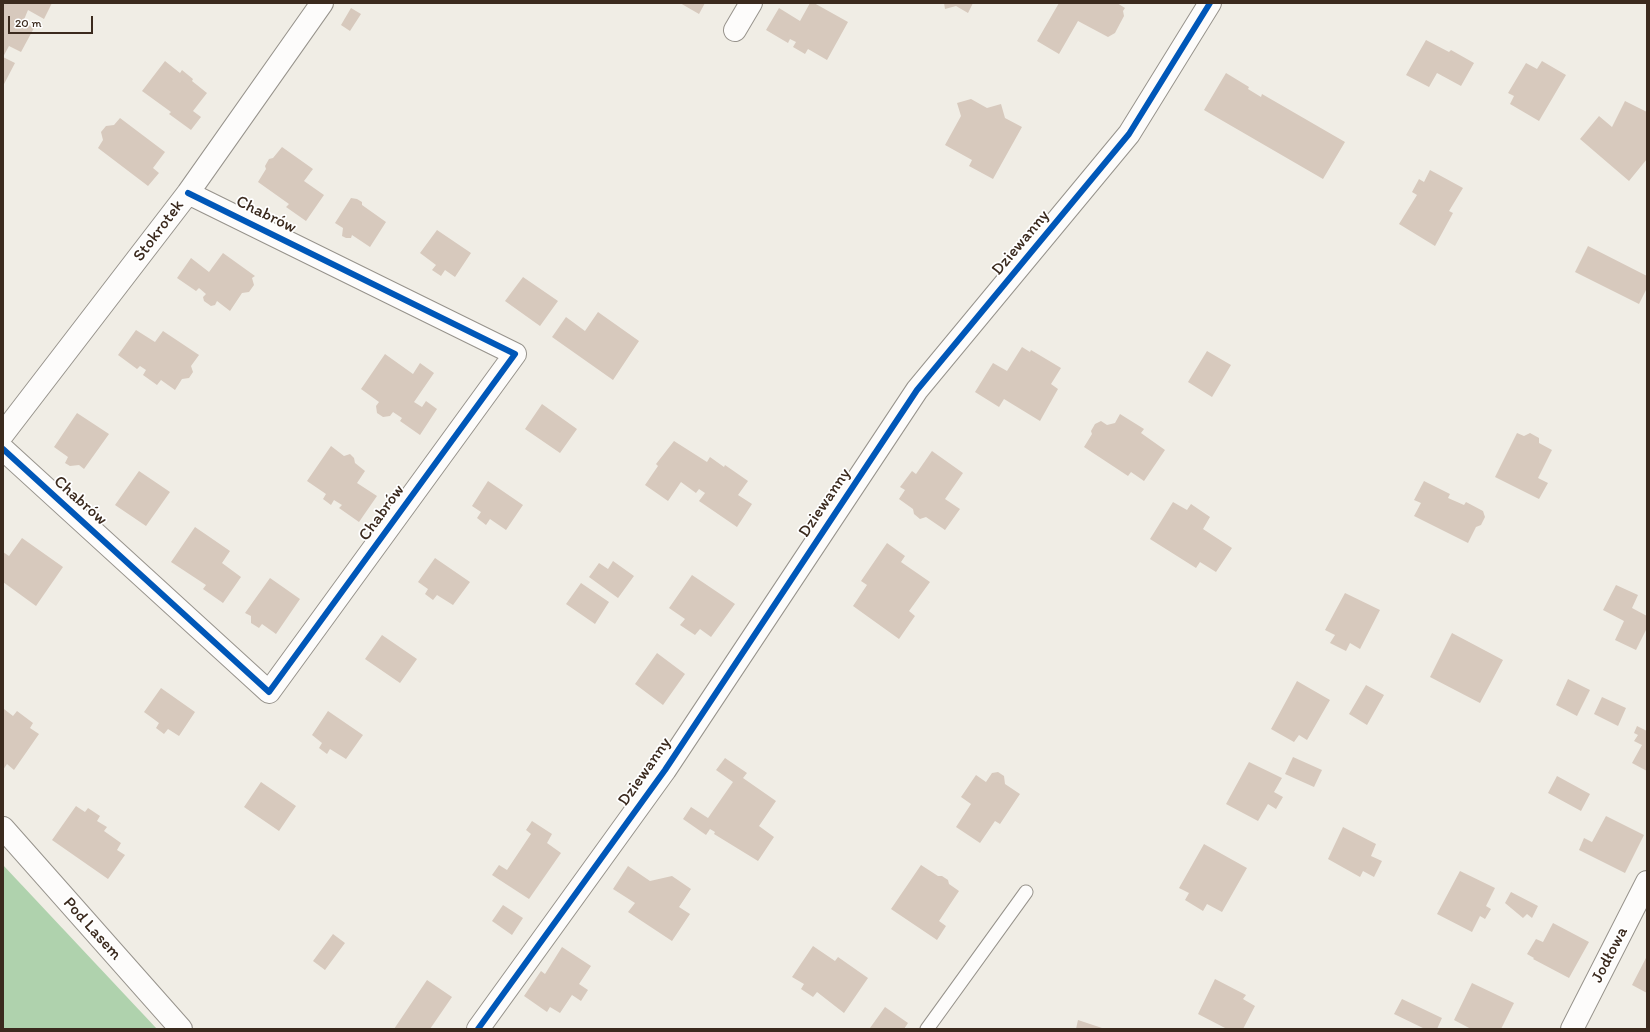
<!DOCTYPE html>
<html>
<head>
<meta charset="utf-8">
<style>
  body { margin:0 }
  #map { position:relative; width:1650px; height:1032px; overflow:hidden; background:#f0ede5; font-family:Itim,sans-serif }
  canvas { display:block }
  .frame { position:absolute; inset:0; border:4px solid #3b2a1e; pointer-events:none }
  .scale { position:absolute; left:8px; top:16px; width:85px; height:18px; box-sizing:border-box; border:2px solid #3b2a1e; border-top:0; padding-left:5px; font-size:12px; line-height:14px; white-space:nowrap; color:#3b2a1e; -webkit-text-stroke:3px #fff; paint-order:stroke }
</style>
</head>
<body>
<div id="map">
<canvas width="1650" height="1032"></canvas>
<div class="frame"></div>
<div class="scale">20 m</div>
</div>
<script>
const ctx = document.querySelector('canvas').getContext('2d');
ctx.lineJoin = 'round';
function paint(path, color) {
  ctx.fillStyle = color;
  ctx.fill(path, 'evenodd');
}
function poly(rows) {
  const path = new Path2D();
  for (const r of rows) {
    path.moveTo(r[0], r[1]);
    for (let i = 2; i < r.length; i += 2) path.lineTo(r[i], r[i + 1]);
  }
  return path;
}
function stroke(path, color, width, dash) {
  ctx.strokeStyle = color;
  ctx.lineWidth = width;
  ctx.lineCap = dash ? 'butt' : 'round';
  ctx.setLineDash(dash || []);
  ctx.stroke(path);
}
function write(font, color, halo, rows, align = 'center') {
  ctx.font = font + ' Itim,sans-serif';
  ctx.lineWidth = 3.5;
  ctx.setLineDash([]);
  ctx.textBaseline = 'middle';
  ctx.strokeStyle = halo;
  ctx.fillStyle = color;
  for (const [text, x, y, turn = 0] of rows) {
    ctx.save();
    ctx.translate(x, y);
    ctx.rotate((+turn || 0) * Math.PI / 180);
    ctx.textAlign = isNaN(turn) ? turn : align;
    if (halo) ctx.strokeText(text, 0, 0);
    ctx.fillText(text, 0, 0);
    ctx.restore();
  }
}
const forest = poly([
  [3,865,157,1029,3,1029]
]);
const building = poly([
  [3,3,52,3,44,19,28,10,23,22,34,28,21,52,9,46,3,57,15,63,3,86],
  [680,3,705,3,699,14],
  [810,3,814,3,848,22,827,60,808,49,805,54,793,47,796,42,790,39,788,43,766,30,779,8,800,21],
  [944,3,973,3,968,13,956,6,945,9],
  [1059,3,1117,3,1125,8,1123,11,1124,16,1115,33,1108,37,1078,21,1059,54,1037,41],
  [351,8,361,14,350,31,341,25],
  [1426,40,1449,52,1451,50,1474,63,1461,86,1437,73,1429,87,1406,75],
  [165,61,180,73,182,70,193,79,192,81,207,93,193,111,201,117,191,130,169,114,171,112,142,91],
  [1542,61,1566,75,1539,121,1510,104,1514,96,1508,93,1526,63,1537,69],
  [1226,73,1249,87,1248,89,1261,97,1262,94,1345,142,1323,179,1204,110],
  [971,99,987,108,1001,104,1005,118,1022,127,993,179,969,166,972,160,945,145,961,116,957,103],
  [1625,101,1647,112,1647,159,1629,181,1580,139,1599,116,1612,127],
  [120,118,165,152,153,168,159,173,148,186,98,148,103,140,101,132,106,126,114,125],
  [282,147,313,169,304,181,324,195,306,221,286,207,289,204,258,182,266,169,265,166,269,159,273,158],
  [1430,170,1463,188,1449,211,1453,213,1435,246,1399,224,1417,195,1412,192,1419,179,1424,182],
  [351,198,357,199,362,202,362,205,386,222,370,247,352,235,351,238,346,238,342,236,343,228,335,223],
  [437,230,471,253,455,277,445,270,441,276,432,270,436,265,420,253],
  [1588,246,1647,276,1647,288,1639,304,1575,272],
  [223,253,255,276,252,278,254,285,249,292,242,293,230,311,217,301,215,305,211,306,204,301,203,297,206,294,199,288,196,291,177,278,191,258,209,272],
  [523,277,558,301,540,326,505,301],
  [598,312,639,341,613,380,552,337,566,317,585,331],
  [136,330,155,342,163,331,199,355,191,366,193,372,189,378,182,379,175,390,161,380,157,385,143,375,146,370,140,366,137,369,118,355],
  [1022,347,1030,352,1031,350,1061,368,1051,384,1058,389,1040,421,1004,399,999,407,975,392,993,363,1007,371],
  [1207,351,1231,365,1212,397,1188,382],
  [385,354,413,374,420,363,434,373,414,402,422,407,426,401,437,409,420,435,400,421,402,418,393,412,390,416,383,417,377,413,376,406,379,402,361,389],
  [542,404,577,429,560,453,525,429],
  [77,413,109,434,84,469,79,465,70,466,65,463,68,457,54,447],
  [1120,414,1144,429,1141,433,1165,450,1144,481,1131,472,1128,476,1084,447,1092,434,1091,431,1095,424,1101,421,1107,425,1115,423],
  [1517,433,1524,436,1530,433,1539,438,1539,443,1552,450,1538,478,1548,483,1539,499,1495,477],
  [674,441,707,462,710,457,724,467,725,465,748,481,738,495,752,504,737,527,699,501,705,493,699,489,696,493,681,482,668,501,645,485,658,466,656,464],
  [331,446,344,456,350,454,354,458,355,463,365,471,357,483,377,496,359,522,339,508,342,505,334,500,331,505,323,499,326,494,307,481],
  [932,451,963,473,945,499,960,509,945,530,926,517,920,519,914,514,913,509,899,499,905,490,900,487,912,471,916,474],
  [139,471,170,492,146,526,115,505],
  [488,481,523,505,506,530,490,519,486,525,477,518,481,512,472,506],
  [1424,481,1450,494,1448,498,1464,505,1466,502,1483,511,1485,517,1481,525,1476,527,1468,543,1414,516,1421,503,1414,500],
  [1173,502,1187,510,1191,504,1210,517,1203,529,1232,548,1216,572,1200,562,1196,568,1150,539],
  [195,527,230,551,222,563,241,577,223,603,203,589,206,585,171,562],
  [22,538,63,567,36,606,3,582,3,552,9,556],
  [887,543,905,556,901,562,930,582,909,611,915,616,899,639,853,606,867,585,861,581],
  [435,558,470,582,453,605,437,595,433,600,425,594,428,589,418,582],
  [613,561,634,576,618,598,589,577,599,563,608,569],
  [692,575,735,604,711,637,700,629,695,635,680,625,685,619,669,608],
  [270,578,300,599,276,634,262,624,259,628,251,623,251,616,245,613],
  [581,583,609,602,595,624,566,604],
  [1616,585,1638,595,1632,608,1647,616,1647,628,1636,650,1615,640,1624,621,1603,610],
  [1345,593,1380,610,1360,649,1350,643,1346,651,1330,643,1335,635,1325,630],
  [1452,633,1503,660,1480,703,1430,677],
  [382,635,417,659,400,683,365,659],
  [657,653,685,674,663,705,635,684],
  [1568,679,1590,690,1577,716,1556,705],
  [1297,681,1330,700,1307,740,1299,735,1294,742,1271,729],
  [1366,685,1384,695,1367,725,1349,714],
  [161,688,195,712,179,736,168,729,164,734,156,728,159,723,144,712],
  [1602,697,1626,708,1618,726,1594,714],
  [4,709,13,716,17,711,33,723,30,728,39,734,14,770,7,764,3,770],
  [328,711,363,735,346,759,330,749,327,754,319,748,322,743,312,735],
  [1637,726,1647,731,1647,771,1632,763,1642,745,1634,741,1638,735,1634,733],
  [1293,757,1322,770,1314,787,1285,774],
  [725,758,747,773,743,778,776,801,759,826,774,837,758,861,714,834,715,832,710,829,706,835,683,819,691,807,708,818,733,782,716,770],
  [1249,762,1282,778,1274,792,1283,797,1276,809,1268,804,1258,821,1226,804],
  [998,772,1004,776,1005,784,1020,794,1000,824,995,821,980,843,956,827,971,804,961,797,976,775,986,782,992,773],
  [1557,776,1590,794,1581,811,1548,793],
  [261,782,296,806,279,831,244,807],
  [76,806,85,812,88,808,100,816,97,821,107,827,104,831,121,843,117,850,125,855,108,879,52,840],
  [1606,816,1644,835,1625,873,1579,850,1584,838,1592,842],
  [532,821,552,834,547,843,561,853,529,899,492,875,499,865,507,870,531,834,526,830],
  [1343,827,1376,844,1371,856,1382,861,1374,877,1363,871,1360,877,1328,859],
  [1204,844,1247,868,1222,912,1207,904,1203,911,1185,900,1189,893,1179,888],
  [921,865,938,876,942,876,948,880,949,884,959,891,939,921,946,926,937,940,891,909],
  [628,866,650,881,672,876,691,889,679,907,690,914,672,941,628,912,635,903,613,889],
  [1460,871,1495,888,1486,906,1491,909,1485,919,1480,916,1472,932,1437,914],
  [1511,892,1538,906,1532,918,1527,914,1523,918,1505,903],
  [503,905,523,918,512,935,492,921],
  [1553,923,1589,942,1569,978,1533,959,1534,958,1527,954,1536,939,1543,942],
  [333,934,345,943,325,970,313,961],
  [813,946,835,961,838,957,868,978,844,1013,817,992,813,997,801,989,804,984,792,977],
  [562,947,591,966,579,984,588,990,581,1001,572,995,560,1013,550,1007,547,1012,524,996,541,971,545,974],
  [1647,956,1647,993,1632,985],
  [1215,979,1246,995,1243,999,1255,1006,1243,1029,1227,1029,1198,1014],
  [427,980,452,997,430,1029,394,1029],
  [1472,983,1514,1003,1501,1029,1471,1029,1454,1020],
  [1402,999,1442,1018,1437,1029,1425,1029,1394,1014],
  [885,1007,908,1023,904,1029,870,1028],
  [1078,1020,1105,1029,1076,1029]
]);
const lane = poly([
  [927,1029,1026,892]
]);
const street = poly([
  [735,30,751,3],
  [3,434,188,193,322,3],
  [3,449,269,692,515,354,188,193],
  [3,828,181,1029],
  [478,1029,665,770,917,390,1129,134,1210,3],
  [1572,1029,1647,882]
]);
const cycleway = poly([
  [3,449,269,692,515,354,188,193],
  [478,1029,665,770,917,390,1129,134,1210,3]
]);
const streetNames = [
  ["Chabrów",266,215,26],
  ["Stokrotek",159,231,-53],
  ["Dziewanny",1021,243,-50],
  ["Chabrów",80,501,42],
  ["Dziewanny",825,503,-56],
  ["Chabrów",382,513,-54],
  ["Dziewanny",645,772,-55],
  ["Pod Lasem",92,929,48],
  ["Jodłowa",1610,955,-63]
];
paint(forest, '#afd2ad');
paint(building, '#d7c9bd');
stroke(lane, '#97938c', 15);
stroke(street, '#97938c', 24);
stroke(lane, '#fdfcfb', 13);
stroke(street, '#fdfcfb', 22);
stroke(cycleway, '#0057b8', 6);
write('17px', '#3b2a1e', '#fff', streetNames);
</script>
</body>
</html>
